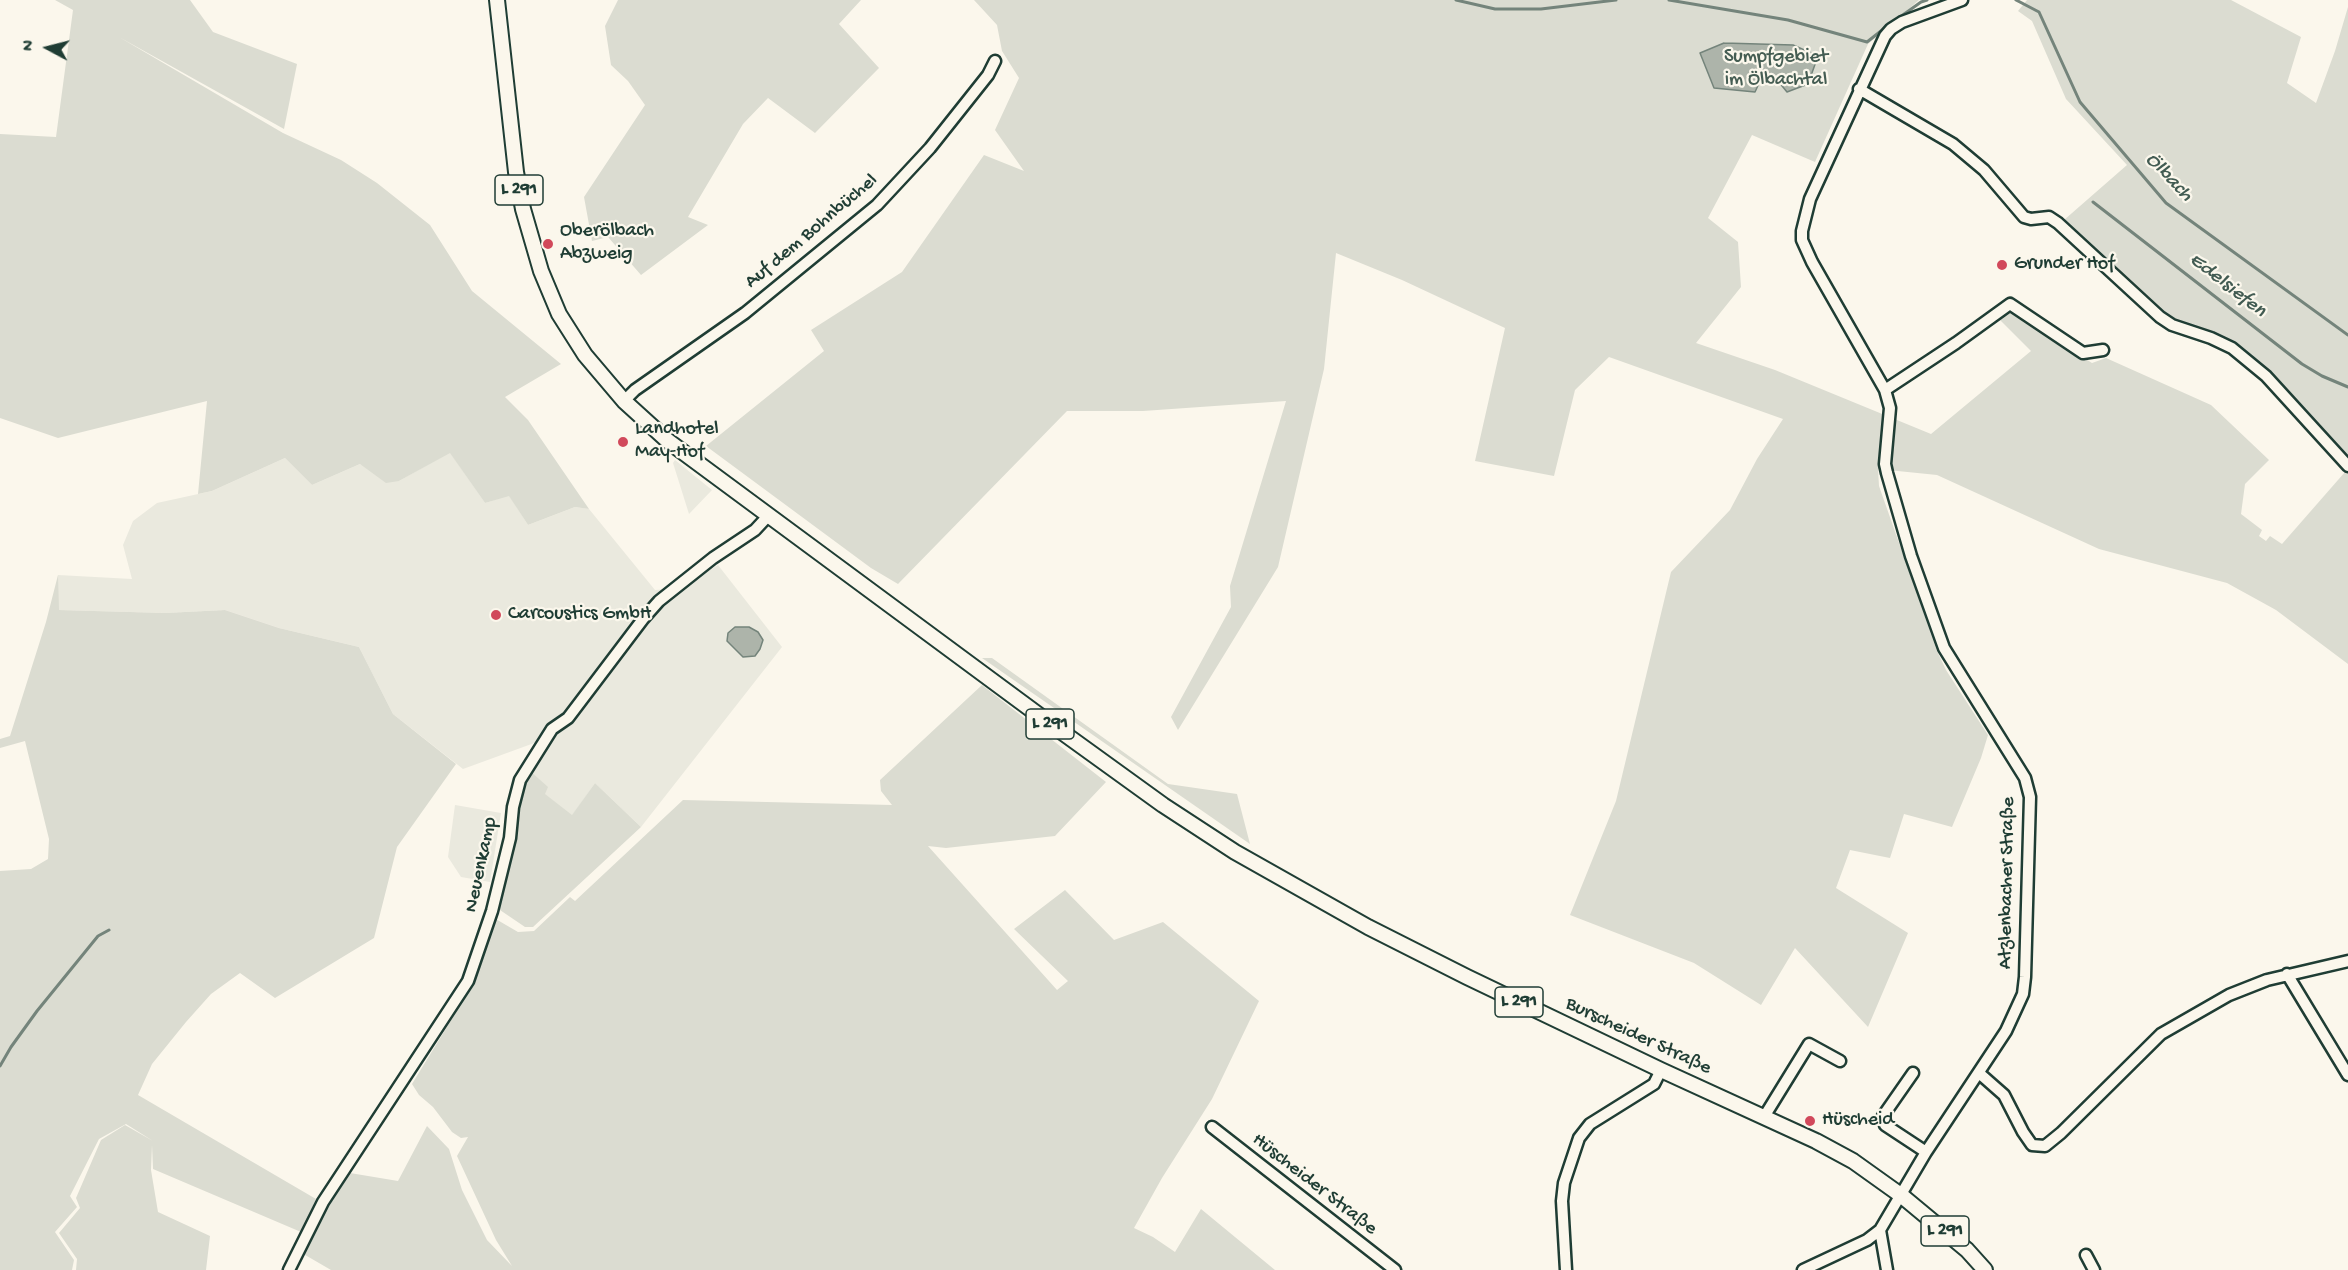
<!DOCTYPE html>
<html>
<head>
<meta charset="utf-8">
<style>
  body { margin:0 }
  #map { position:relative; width:2348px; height:1270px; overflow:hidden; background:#fbf7ec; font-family:"Gochi Hand",sans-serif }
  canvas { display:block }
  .north { position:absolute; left:18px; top:18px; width:60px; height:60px; -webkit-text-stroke:4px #fbf7ec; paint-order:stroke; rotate:277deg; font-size:16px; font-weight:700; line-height:24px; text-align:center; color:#1f3d34 }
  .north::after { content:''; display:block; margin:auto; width:21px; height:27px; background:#1f3d34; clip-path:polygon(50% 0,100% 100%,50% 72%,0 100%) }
</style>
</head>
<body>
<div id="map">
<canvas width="2348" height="1270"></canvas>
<div class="north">N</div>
</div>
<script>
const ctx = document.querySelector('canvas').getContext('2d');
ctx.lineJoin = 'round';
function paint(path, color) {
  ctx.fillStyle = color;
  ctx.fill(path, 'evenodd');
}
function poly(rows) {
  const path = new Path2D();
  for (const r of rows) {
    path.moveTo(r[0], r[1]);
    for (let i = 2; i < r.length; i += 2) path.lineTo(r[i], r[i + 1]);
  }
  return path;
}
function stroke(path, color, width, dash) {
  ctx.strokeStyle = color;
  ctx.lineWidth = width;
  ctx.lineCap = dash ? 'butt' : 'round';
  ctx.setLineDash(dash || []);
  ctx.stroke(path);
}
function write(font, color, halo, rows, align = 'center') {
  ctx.font = font + ' "Gochi Hand",sans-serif';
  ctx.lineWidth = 4.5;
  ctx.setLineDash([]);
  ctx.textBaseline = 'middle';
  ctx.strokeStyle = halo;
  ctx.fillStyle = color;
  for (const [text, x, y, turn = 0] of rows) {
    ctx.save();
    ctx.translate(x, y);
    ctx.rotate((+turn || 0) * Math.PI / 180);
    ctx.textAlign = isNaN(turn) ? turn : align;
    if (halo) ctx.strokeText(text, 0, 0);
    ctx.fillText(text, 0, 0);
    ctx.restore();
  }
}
const built = poly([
  [450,452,485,503,509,495,528,525,575,507,589,509,655,590,680,588,718,565,782,647,641,827,595,783,572,816,544,794,530,771,537,742,463,769,393,714,359,647,279,628,225,610,165,613,58,610,58,575,132,579,123,545,133,521,157,503,212,491,285,458,312,485,360,464,399,481],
  [675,460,712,490,689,514,673,463],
  [455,805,501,813,490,882,461,877,448,857]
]);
const green = poly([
  [55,0,190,0,213,32,297,64,284,129,119,37,283,133,341,160,377,183,430,225,472,291,561,364,505,397,528,420,589,509,575,507,528,525,509,496,485,503,450,453,399,481,386,483,360,464,312,485,285,458,212,491,198,494,207,401,58,438,0,418,0,134,56,137,73,10],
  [618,0,861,0,839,24,879,68,815,133,768,98,743,124,688,217,708,225,641,275,608,237,592,241,584,197,645,105,628,81,611,65,605,26],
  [974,0,1919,0,1868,44,1815,162,1752,135,1708,218,1738,242,1741,287,1696,343,1775,370,1931,434,2031,351,2000,320,2010,310,2092,363,2106,358,2211,405,2269,460,2245,484,2241,514,2262,530,2259,536,2266,541,2270,536,2282,544,2345,472,2292,408,2262,376,2233,353,2201,338,2167,326,2056,227,2127,165,2066,99,2032,21,2018,11,2027,0,2231,0,2301,37,2287,83,2316,103,2335,51,2348,7,2348,664,2276,610,2227,583,2099,549,1937,475,1878,469,1879,486,1937,651,1946,670,1988,735,1981,758,1952,827,1904,814,1890,858,1850,850,1836,888,1908,933,1868,1027,1795,948,1761,1005,1694,963,1570,915,1616,801,1671,572,1730,510,1757,459,1783,419,1609,357,1575,390,1554,476,1475,461,1505,328,1402,280,1336,253,1324,369,1278,567,1178,730,1171,717,1231,607,1230,586,1286,401,1143,411,1067,411,898,584,871,568,706,446,824,351,811,330,902,272,984,155,1024,171,995,130,1019,78,1002,51,997,25],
  [58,575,59,610,165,613,225,610,279,628,359,647,393,714,456,764,397,847,374,938,275,998,240,973,211,994,186,1022,152,1064,138,1095,316,1199,301,1232,153,1169,152,1145,151,1170,158,1212,210,1236,206,1270,76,1270,77,1259,59,1233,80,1208,76,1198,101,1140,125,1125,153,1141,126,1124,99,1139,70,1196,77,1207,55,1232,74,1260,72,1270,0,1270,0,871,31,869,48,859,49,839,25,741,0,748,0,739,10,736,46,622],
  [982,658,992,658,1168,784,1237,794,1250,844],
  [982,685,1106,782,1055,836,946,848,928,846,1057,990,1068,981,1014,929,1065,890,1114,940,1163,922,1259,1001,1212,1099,1162,1178,1134,1228,1153,1237,1175,1252,1201,1209,1275,1270,331,1270,300,1252,350,1173,398,1181,427,1126,449,1149,462,1190,487,1240,512,1266,496,1240,457,1156,468,1137,461,1138,452,1132,433,1107,419,1095,412,1084,464,999,477,973,494,918,518,932,534,931,570,897,575,901,683,800,892,805,881,791,880,780],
  [530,771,548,787,545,794,572,815,595,783,641,827,533,927,525,927,497,908,513,852,520,789]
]);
const water = poly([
  [1724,43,1793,45,1818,56,1808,84,1787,92,1778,81,1761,79,1755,92,1714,88,1700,53,1724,43],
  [735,627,749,627,758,632,763,640,760,649,755,656,743,657,727,641,728,633,735,627]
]);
const stream = poly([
  [1456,0,1495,9,1541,9,1616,0],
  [1669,0,1788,20,1867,42,1886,27],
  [2016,0,2039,12,2080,102,2166,203,2348,335],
  [1893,22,1921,2,1927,0],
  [2093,202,2302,364,2322,376,2348,387],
  [0,1066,11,1047,37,1011,98,936,109,930]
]);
const minor = poly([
  [1859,89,1953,144,1984,170,2024,217,2031,219,2049,217,2058,223,2160,317,2172,325,2211,338,2232,348,2266,376,2348,466],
  [1885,390,1956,343,2010,304,2083,353,2103,350],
  [624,401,635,390,745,313,877,205,930,148,988,75,995,61],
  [2287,974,2348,1075],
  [1913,1073,1883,1116,1885,1125,1926,1152],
  [1979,1073,2004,1095,2023,1132,2032,1145,2045,1146,2061,1133,2161,1034,2229,995,2267,980,2348,961],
  [1764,1117,1809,1044,1840,1061],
  [1212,1127,1395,1270],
  [1880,1230,1887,1270],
  [2086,1255,2094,1270],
  [289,1270,323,1202,468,981,492,911,510,838,513,807,520,780,552,729,568,718,643,619,659,601,713,558,755,530,768,516],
  [1566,1270,1562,1201,1564,1183,1579,1138,1590,1124,1654,1084,1661,1070],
  [1803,1270,1867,1240,1880,1230,1926,1152,2006,1031,2023,994,2025,977,2030,797,2025,778,1944,648,1911,556,1887,473,1885,464,1890,408,1885,390,1812,262,1802,240,1802,231,1810,199,1885,36,1891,29,1902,22,1962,0]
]);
const major = poly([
  [497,0,516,172,523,209,541,271,559,314,585,355,624,401,668,441,1044,719,1163,805,1235,852,1368,927,1467,977,1661,1070,1816,1141,1853,1161,1902,1196,1967,1250,1985,1270]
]);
const markers = [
  [548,244,6,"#d1495b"],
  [2002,265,6,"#d1495b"],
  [623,442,6,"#d1495b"],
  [496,615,6,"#d1495b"],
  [1810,1121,6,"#d1495b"]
];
const shields = [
  [519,190,48],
  [1050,724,48],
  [1519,1002,48],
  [1945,1231,48]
];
const shieldNames = [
  ["L 291",519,190],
  ["L 291",1050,724],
  ["L 291",1519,1002],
  ["L 291",1945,1231]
];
const parkNames = [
  ["Sumpfgebiet",1776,58],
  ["im Ölbachtal",1776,81]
];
const poiNames = [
  ["Oberölbach",560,232],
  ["Abzweig",560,255],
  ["Grunder Hof",2014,265],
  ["Landhotel",635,430],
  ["May-Hof",635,453],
  ["Carcoustics GmbH",508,615],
  ["Hüscheid",1822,1121]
];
const streetNames = [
  ["Auf dem Bohnbüchel",812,232,-40],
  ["Neuenkamp",482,865,-78],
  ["Atzlenbacher Straße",2008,883,-89],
  ["Burscheider Straße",1638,1037,25],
  ["Hüscheider Straße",1314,1185,38]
];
const waterNames = [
  ["Ölbach",2168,178,46],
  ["Edelsiefen",2227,286,38]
];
paint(built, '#eae9de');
paint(green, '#dbdcd1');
paint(water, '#adb4aa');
stroke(water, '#74847b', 1.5);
stroke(stream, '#74847b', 3);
stroke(minor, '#1f3d34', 15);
stroke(major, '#1f3d34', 18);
stroke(minor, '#fbf7ec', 10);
stroke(major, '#fbf7ec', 14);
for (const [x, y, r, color] of markers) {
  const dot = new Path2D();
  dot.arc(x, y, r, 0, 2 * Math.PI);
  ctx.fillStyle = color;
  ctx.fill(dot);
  stroke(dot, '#fbf7ec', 2);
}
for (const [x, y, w] of shields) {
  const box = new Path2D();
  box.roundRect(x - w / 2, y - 15, w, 30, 4.5);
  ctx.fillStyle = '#fbf7ec';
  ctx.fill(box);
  stroke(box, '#1f3d34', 1.5);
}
write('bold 18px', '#1f3d34', null, shieldNames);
write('20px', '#455d53', '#fbf7ec', parkNames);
write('20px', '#1f3d34', '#fbf7ec', poiNames, 'left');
write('20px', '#1f3d34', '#fbf7ec', streetNames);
write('italic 21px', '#425b52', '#fbf7ec', waterNames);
</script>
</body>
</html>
